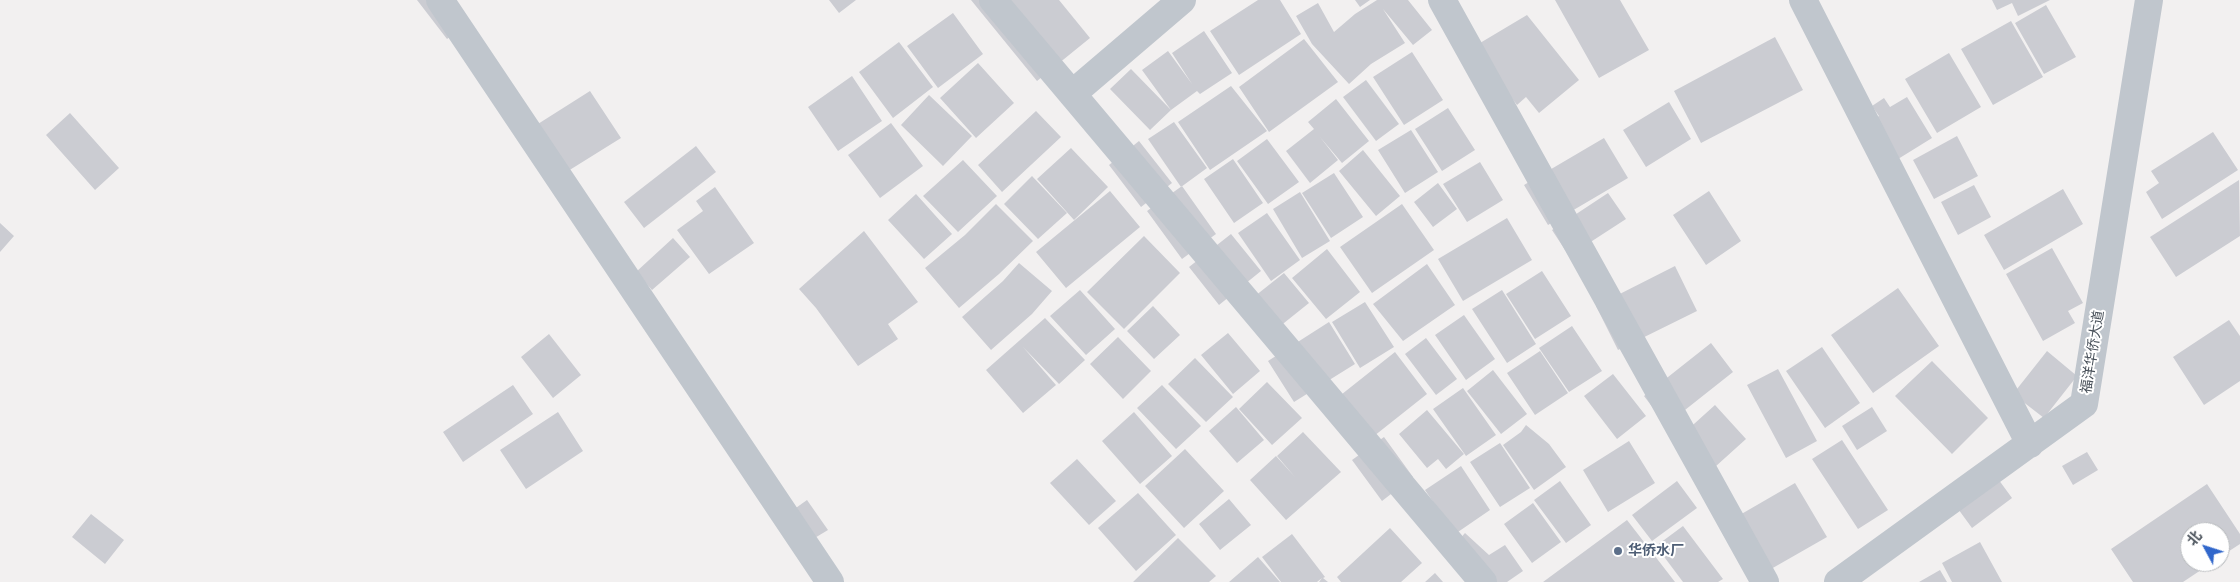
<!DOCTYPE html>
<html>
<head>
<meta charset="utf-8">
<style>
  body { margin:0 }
  #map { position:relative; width:2240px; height:582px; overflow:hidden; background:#f2f0f0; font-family:Manrope,"Noto Sans SC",sans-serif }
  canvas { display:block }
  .north { position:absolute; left:2180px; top:522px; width:50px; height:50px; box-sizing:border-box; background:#fff; border:1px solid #b7babd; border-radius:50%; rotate:310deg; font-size:14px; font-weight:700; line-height:20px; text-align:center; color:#4a525b }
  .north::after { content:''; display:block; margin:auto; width:18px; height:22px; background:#3167cb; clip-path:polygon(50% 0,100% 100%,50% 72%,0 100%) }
</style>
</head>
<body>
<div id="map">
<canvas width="2240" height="582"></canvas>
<div class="north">北</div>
</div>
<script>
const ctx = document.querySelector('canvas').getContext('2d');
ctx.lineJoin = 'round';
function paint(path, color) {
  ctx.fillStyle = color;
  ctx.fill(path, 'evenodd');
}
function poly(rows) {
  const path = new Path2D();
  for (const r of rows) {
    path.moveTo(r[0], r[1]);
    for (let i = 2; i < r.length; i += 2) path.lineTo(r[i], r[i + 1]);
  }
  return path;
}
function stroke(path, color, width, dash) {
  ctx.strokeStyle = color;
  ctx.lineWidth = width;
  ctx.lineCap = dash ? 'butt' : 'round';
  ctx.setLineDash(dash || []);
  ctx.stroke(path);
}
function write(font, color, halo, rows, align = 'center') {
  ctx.font = font + ' Manrope,"Noto Sans SC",sans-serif';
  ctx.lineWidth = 4;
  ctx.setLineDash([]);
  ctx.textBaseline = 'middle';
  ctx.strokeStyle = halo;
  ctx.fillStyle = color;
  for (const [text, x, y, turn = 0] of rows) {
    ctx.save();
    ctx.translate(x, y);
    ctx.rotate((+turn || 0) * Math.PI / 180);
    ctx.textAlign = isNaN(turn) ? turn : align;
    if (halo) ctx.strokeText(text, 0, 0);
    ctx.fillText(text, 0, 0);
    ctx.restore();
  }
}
const building = poly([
  [417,0,448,0,467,24,447,39],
  [829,0,856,0,839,13],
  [971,0,1059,0,1090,38,1037,81],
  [1258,0,1280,0,1301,34,1239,75,1210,31],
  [1355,0,1370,0,1360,7],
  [1377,0,1408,0,1432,30,1413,45,1383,9,1405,43,1371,64,1349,84,1312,44,1296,16,1318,3,1334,32,1355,14],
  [1555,0,1620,0,1649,50,1599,78],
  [1992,0,2050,0,2018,16,2012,3,1997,10],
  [2046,5,2076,57,2044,74,2015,23],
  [953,13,983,54,938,88,907,46],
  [1527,15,1579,80,1539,113,1526,97,1517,105,1492,73,1475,46],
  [2011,21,2043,77,1993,105,1961,49],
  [1204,31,1232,73,1200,94,1197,91,1171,110,1142,70,1168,51,1192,84,1172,53],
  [1775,37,1803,90,1701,143,1674,91],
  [1304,39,1338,82,1269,132,1239,87],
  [899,42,933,87,893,118,859,72],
  [1412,52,1443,100,1404,125,1373,77],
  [1949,53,1981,107,1937,133,1905,79],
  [978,63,1014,103,976,138,940,98],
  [1131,69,1171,110,1150,130,1110,89],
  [852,76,882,121,838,151,808,107],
  [1366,80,1399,124,1376,141,1343,97],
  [1231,86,1267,131,1210,170,1178,122],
  [590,91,621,138,560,176,530,129],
  [929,95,972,136,943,166,901,125],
  [1907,97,1932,138,1890,164,1865,125,1879,116,1872,106,1884,98,1890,107],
  [1336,99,1369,141,1342,163,1320,137,1338,160,1310,183,1286,151,1314,129,1308,122],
  [1669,102,1691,139,1646,167,1623,130],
  [1448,108,1475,150,1442,171,1415,129],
  [1036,111,1061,137,1002,192,978,165],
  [70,113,119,168,95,190,46,135],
  [1174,122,1207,168,1181,187,1148,139],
  [891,123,923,166,880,198,848,155],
  [1411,130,1438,172,1405,193,1378,150],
  [2213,132,2238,170,2162,219,2146,192,2159,183,2151,171],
  [1957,136,1978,176,1934,199,1913,160],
  [1604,138,1628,178,1548,225,1524,185],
  [1267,139,1299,182,1268,204,1237,161],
  [1139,141,1172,183,1141,207,1109,165],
  [696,146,716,172,644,228,624,202],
  [1071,148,1108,187,1074,220,1037,179],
  [1363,150,1400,196,1376,216,1339,171],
  [1233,159,1263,203,1234,223,1204,179],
  [963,160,997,196,958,232,923,196],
  [1480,162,1503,200,1467,222,1443,184],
  [1334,173,1363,217,1331,238,1302,193],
  [1032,176,1067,213,1038,239,1004,204],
  [2239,180,2240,236,2176,277,2150,237],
  [1438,183,1457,209,1433,227,1414,202],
  [1974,185,1991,217,1958,235,1941,202],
  [1182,186,1216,234,1182,259,1147,211],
  [715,187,754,243,709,274,677,230,703,211,696,201],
  [2063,189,2083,224,2004,270,1984,235],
  [1110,191,1140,227,1066,288,1036,252],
  [1709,191,1741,241,1706,265,1673,215],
  [1300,192,1330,241,1302,258,1273,209],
  [1608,193,1626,219,1569,256,1552,230],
  [916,194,952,234,924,259,888,220],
  [996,204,1033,241,999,274,959,308,925,268,965,235],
  [1402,204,1434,250,1372,293,1340,247],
  [1267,213,1300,260,1271,281,1238,233],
  [1507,218,1532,260,1463,301,1438,259],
  [0,223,14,236,0,252],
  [864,231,918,302,888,324,898,339,858,366,816,308,799,289],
  [1231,234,1261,271,1219,305,1189,267],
  [1144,236,1180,273,1124,329,1087,292],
  [673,238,690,257,652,290,636,272],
  [2052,248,2083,303,2068,311,2075,323,2043,341,2006,274],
  [1327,249,1360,292,1326,319,1292,278],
  [1019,263,1052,291,1032,314,991,350,962,317,1003,281],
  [1427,264,1455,305,1403,341,1373,304],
  [1675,266,1697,311,1618,350,1596,306],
  [1542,271,1571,316,1535,339,1506,294],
  [1284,273,1309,303,1279,327,1255,296],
  [1898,288,1939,346,1873,393,1831,335],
  [1080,290,1115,329,1086,355,1050,316],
  [1502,290,1536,344,1507,363,1472,309],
  [1365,302,1394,347,1360,368,1332,322],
  [1153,306,1180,335,1154,359,1127,331],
  [1464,315,1495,359,1466,380,1435,335],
  [1045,318,1085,360,1059,384,1023,347,1056,385,1023,413,986,370],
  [2229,320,2240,336,2240,381,2204,405,2173,357],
  [1329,322,1355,364,1294,402,1268,361],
  [1572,326,1602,371,1569,392,1539,348],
  [1228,333,1260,371,1233,394,1201,355],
  [549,334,581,375,553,398,521,357],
  [1118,337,1151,371,1123,399,1090,364],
  [1426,338,1457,379,1436,395,1405,354],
  [1711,343,1733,372,1666,425,1644,396],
  [1822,347,1860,403,1825,428,1786,371],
  [1540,351,1568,393,1535,415,1507,373],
  [2047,351,2077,376,2044,418,2013,394],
  [1395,352,1427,394,1369,440,1327,406],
  [1195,358,1233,397,1206,422,1168,384],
  [1932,361,1988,418,1952,454,1895,396],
  [1778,369,1817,441,1786,458,1747,385],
  [1493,370,1527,414,1501,434,1467,391],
  [1613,374,1646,416,1617,439,1584,396],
  [1267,382,1302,418,1272,445,1239,409],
  [513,385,533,414,463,462,443,432],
  [1162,385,1201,426,1176,449,1137,408],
  [1463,388,1496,435,1466,456,1433,409],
  [1715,405,1746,439,1705,476,1674,442],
  [1236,407,1264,440,1237,463,1209,431],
  [1872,407,1887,431,1857,450,1842,426],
  [1427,410,1464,454,1446,469,1438,459,1427,468,1399,434],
  [558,412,583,451,526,489,500,450],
  [1134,412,1172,456,1140,484,1102,441],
  [1526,425,1549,444,1566,467,1534,490,1503,445,1521,432],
  [1303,432,1341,472,1286,520,1250,480,1276,456,1295,477,1277,456],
  [1384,437,1413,477,1382,501,1352,460],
  [1842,440,1888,510,1858,529,1812,459],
  [1629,441,1655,483,1608,512,1583,470],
  [1500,443,1530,488,1500,507,1470,462],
  [1185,449,1224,491,1184,528,1145,486],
  [2087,452,2098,470,2073,485,2062,466],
  [1077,459,1116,501,1089,525,1050,483],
  [1461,466,1490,510,1455,534,1425,490],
  [1993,472,2012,498,1972,528,1953,502],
  [1560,481,1591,525,1566,543,1534,500],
  [1677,481,1697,508,1652,541,1632,515],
  [1795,483,1827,537,1750,581,1719,527],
  [2207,484,2240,534,2240,544,2220,557,2220,532,2190,532,2190,562,2213,562,2183,582,2133,582,2111,549],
  [1138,493,1176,535,1136,571,1098,528],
  [1229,499,1251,525,1220,550,1199,524],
  [807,500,828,530,813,539,793,510],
  [1533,503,1561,542,1532,563,1504,524],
  [91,514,124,540,105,564,72,537],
  [1627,520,1675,582,1543,582],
  [1683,526,1723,579,1718,582,1683,582,1656,546],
  [1390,528,1422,563,1401,582,1341,582,1337,577],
  [1465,533,1489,555,1505,545,1523,571,1507,582,1470,582,1445,556],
  [1292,534,1325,577,1323,578,1328,582,1319,582,1322,578,1317,582,1281,582,1262,557],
  [1178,538,1216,576,1209,582,1133,582],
  [1980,542,2002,582,1952,582,1942,563],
  [1258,557,1280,582,1229,582],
  [1940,570,1947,582,1919,582],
  [1435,573,1443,582,1425,582]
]);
const minor = poly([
  [440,0,830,582],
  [993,0,1483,582],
  [1442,0,1765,582],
  [1803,0,2030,444],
  [1072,94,1182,0],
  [1838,582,2084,404,2149,0]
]);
const markers = [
  [1618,551,5,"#5c6f8a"]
];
const streetNames = [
  ["福洋华侨大道",2093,352,-81]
];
const serviceNames = [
  ["华侨水厂",1628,551]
];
paint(building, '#cbccd2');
stroke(minor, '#c0c6cd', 28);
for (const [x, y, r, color] of markers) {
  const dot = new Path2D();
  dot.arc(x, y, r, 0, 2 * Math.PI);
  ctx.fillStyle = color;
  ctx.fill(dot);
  stroke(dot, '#fff', 2);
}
write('14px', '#4a525b', '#fff', streetNames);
write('bold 14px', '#4e5e75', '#fff', serviceNames, 'left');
</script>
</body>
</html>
